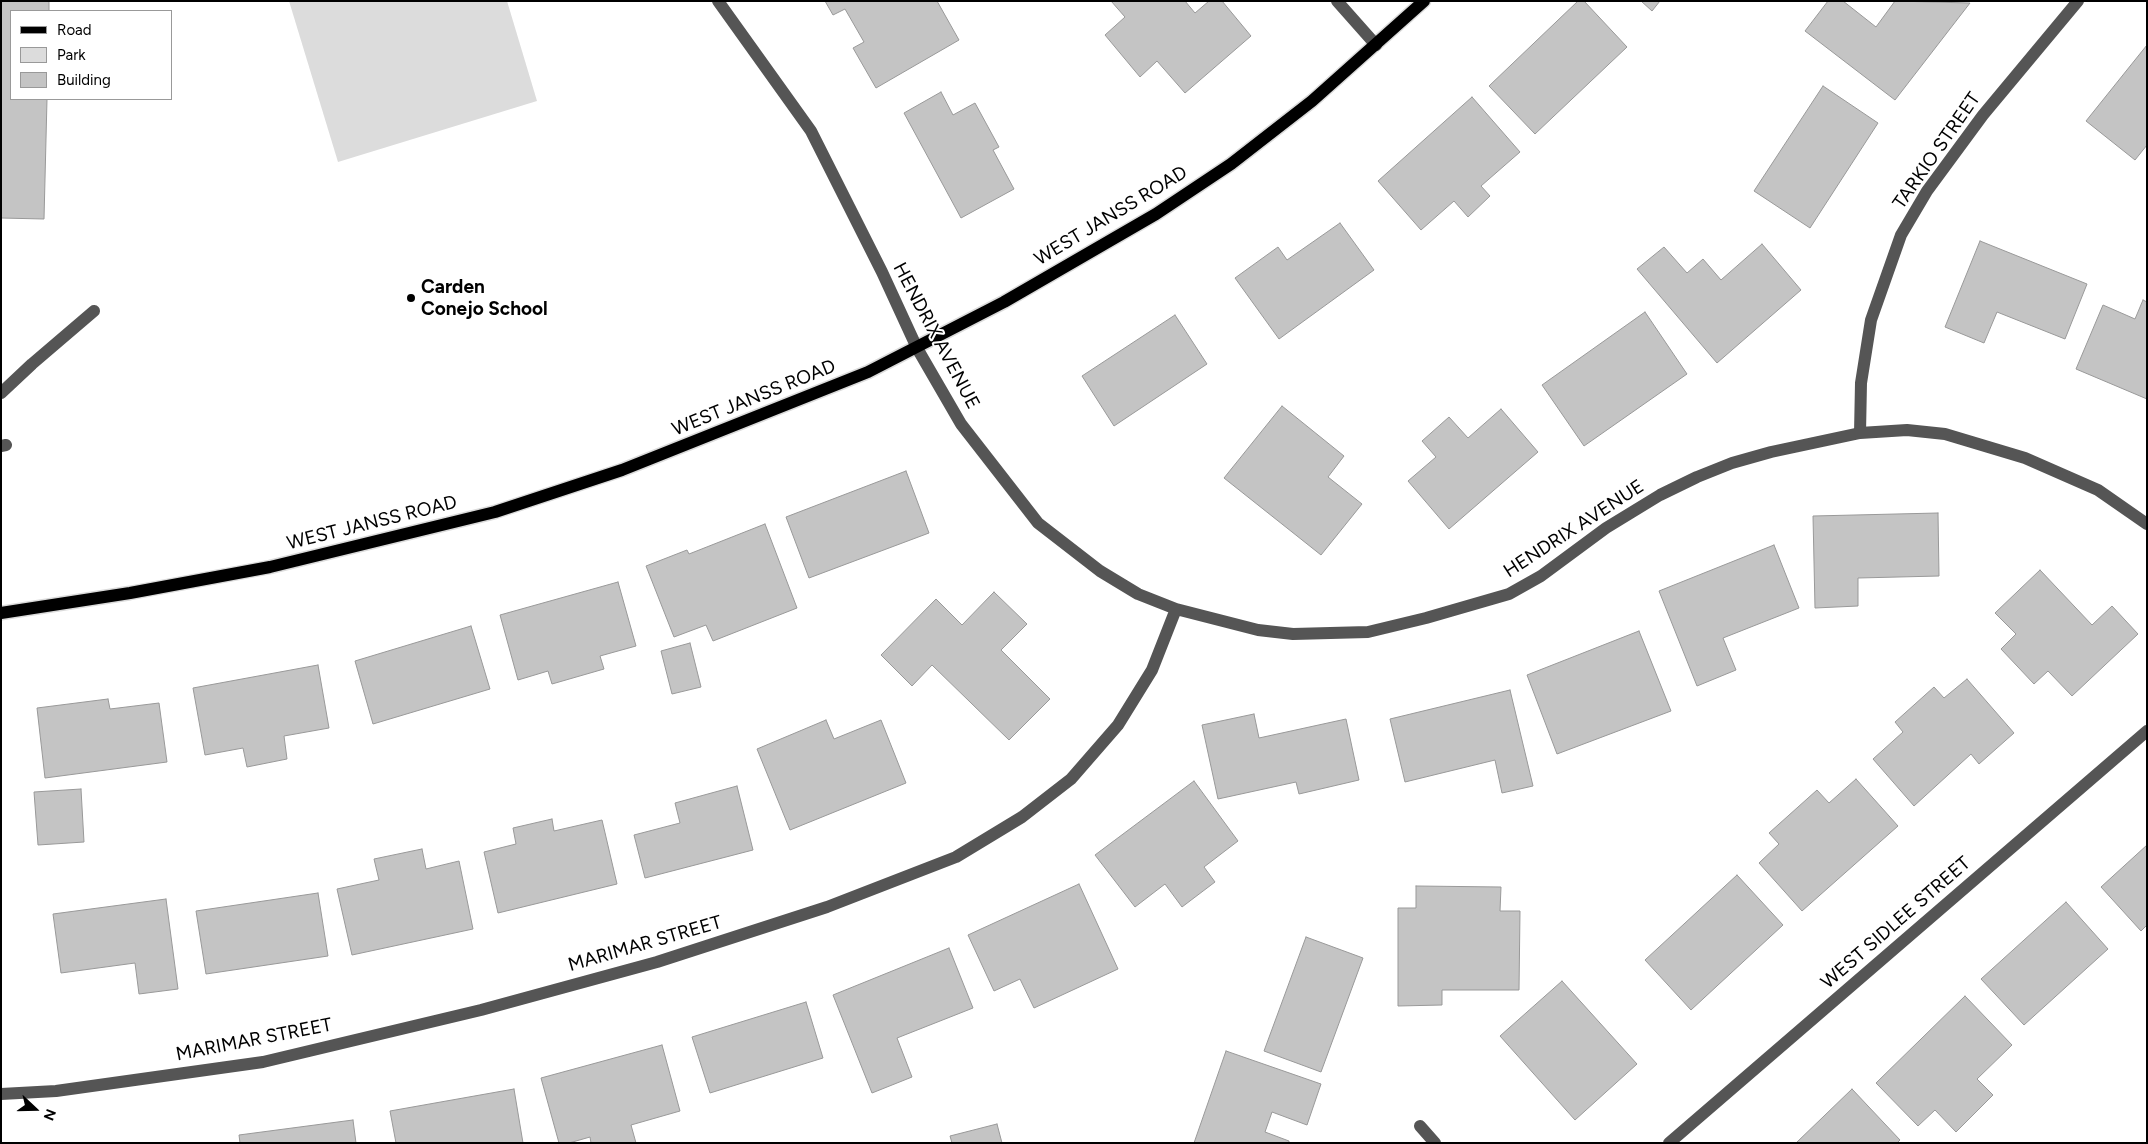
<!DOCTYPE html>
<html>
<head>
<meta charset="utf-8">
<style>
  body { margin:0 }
  #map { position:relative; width:2148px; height:1144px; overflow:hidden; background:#fff; font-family:Figtree,sans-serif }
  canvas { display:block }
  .frame { position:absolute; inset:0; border:2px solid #000; pointer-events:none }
  .legend { position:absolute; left:10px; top:10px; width:162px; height:90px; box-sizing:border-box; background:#fff; border:1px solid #999; margin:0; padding:6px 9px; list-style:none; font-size:15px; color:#000 }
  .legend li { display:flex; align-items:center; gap:10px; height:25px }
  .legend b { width:25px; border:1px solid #999 }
  .north { position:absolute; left:10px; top:1084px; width:50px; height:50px; -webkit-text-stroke:4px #fff; paint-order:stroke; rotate:111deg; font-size:14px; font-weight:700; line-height:20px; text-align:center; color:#000 }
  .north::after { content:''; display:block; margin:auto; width:18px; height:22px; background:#000; clip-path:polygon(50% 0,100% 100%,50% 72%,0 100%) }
</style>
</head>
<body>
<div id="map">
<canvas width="2148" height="1144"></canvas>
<div class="frame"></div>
<ul class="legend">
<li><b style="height:6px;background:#000"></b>Road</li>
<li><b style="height:14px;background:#dcdcdc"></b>Park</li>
<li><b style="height:14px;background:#c4c4c4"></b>Building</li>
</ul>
<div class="north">N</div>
</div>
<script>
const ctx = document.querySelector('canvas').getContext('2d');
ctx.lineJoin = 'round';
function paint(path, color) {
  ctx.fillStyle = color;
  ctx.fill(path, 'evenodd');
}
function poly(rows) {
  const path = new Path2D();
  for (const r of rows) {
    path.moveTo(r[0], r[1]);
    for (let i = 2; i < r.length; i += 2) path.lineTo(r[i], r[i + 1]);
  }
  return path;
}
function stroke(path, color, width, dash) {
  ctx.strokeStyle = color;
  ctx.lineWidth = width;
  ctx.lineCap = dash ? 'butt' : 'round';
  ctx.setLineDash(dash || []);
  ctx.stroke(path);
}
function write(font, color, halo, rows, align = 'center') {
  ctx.font = font + ' Figtree,sans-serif';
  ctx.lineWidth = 4;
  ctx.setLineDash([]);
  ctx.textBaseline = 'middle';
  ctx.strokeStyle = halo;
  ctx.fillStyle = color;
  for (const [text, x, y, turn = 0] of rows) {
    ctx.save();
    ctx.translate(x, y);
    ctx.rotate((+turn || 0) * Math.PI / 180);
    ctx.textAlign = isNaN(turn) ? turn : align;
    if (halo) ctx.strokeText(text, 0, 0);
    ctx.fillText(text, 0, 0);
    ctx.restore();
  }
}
const green = poly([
  [289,1,507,1,537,101,338,162]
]);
const building = poly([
  [1,1,49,1,49,11,11,11,11,99,47,99,44,219,1,218,1,1],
  [825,1,937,1,959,40,876,88,853,48,864,42,845,9,833,15,825,1],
  [1111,1,1185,1,1195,13,1209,1,1222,1,1251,36,1185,93,1157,61,1140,77,1105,35,1125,17,1111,1],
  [1578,1,1584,1,1627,47,1535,134,1489,86,1578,1],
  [1641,1,1660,1,1652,11,1641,1],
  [1828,1,1843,1,1876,27,1895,1,1970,3,1895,100,1805,31,1828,1],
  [2147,45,2147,145,2135,160,2086,121,2147,45],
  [1823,86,1878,123,1810,228,1754,191,1823,86],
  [941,92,953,115,975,103,999,147,993,150,1014,189,961,218,904,113,941,92],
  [1472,97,1520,152,1481,186,1490,196,1468,217,1454,201,1421,230,1378,181,1472,97],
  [1340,223,1374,270,1279,339,1235,278,1278,247,1287,260,1340,223],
  [1980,241,2087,284,2065,339,1997,312,1984,343,1945,327,1980,241],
  [1762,244,1801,290,1717,363,1637,269,1664,247,1687,273,1703,259,1721,280,1762,244],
  [2143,300,2147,302,2147,399,2076,369,2103,305,2135,319,2143,300],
  [1645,312,1687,374,1584,446,1542,385,1645,312],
  [1175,315,1207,364,1114,426,1082,376,1175,315],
  [1282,406,1344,456,1328,477,1362,504,1321,555,1224,478,1282,406],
  [1501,409,1538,452,1449,529,1408,481,1436,457,1422,441,1449,417,1468,438,1501,409],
  [906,471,929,533,809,578,786,517,906,471],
  [1938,513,1939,576,1858,578,1858,606,1815,608,1813,516,1938,513],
  [765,524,797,608,713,641,706,625,674,637,646,566,687,550,689,554,765,524],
  [1774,545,1799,608,1723,638,1736,670,1697,686,1659,591,1774,545],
  [2040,570,2092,625,2112,606,2138,634,2072,696,2048,671,2034,684,2001,649,2016,634,1995,613,2040,570],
  [618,582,636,646,600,656,604,669,552,684,548,671,518,680,500,615,618,582],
  [994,592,1027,624,1001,650,1050,699,1009,740,932,665,912,686,881,655,936,599,962,625,994,592],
  [471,626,490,689,373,724,355,661,471,626],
  [1639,631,1671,711,1557,754,1527,675,1639,631],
  [690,643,701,687,672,694,661,651,690,643],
  [318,665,329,728,284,736,287,759,247,767,243,748,205,755,193,688,318,665],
  [1967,679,2014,733,1979,764,1971,754,1914,806,1873,759,1903,732,1895,722,1934,687,1944,698,1967,679],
  [1510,690,1533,786,1502,793,1495,760,1405,782,1390,719,1510,690],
  [108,699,110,709,159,703,167,762,45,778,37,708,108,699],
  [1254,714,1259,738,1346,719,1359,780,1299,794,1296,782,1218,799,1202,725,1254,714],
  [826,720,834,739,881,720,906,783,790,830,757,749,826,720],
  [1856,779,1898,826,1802,911,1759,863,1779,844,1769,833,1817,790,1829,803,1856,779],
  [1194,781,1238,841,1204,867,1215,882,1182,907,1165,884,1135,907,1095,855,1194,781],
  [737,786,753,850,645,878,634,835,680,823,675,803,737,786],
  [81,789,84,842,38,845,34,792,81,789],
  [552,819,554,831,602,820,617,884,498,913,484,852,516,844,513,828,552,819],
  [2147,845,2147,925,2141,931,2101,887,2147,845],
  [422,849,426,869,459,861,473,929,352,955,337,889,379,880,374,859,422,849],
  [1737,875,1783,925,1691,1010,1645,960,1737,875],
  [1079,884,1118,969,1034,1008,1020,979,994,991,968,935,1079,884],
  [1416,886,1501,887,1500,911,1520,911,1519,990,1442,990,1442,1005,1398,1006,1398,908,1416,908,1416,886],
  [318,893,328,956,206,974,196,911,318,893],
  [166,899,178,989,139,994,135,963,61,973,53,914,166,899],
  [2066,902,2108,949,2024,1025,1981,979,2066,902],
  [1306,937,1363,958,1321,1072,1264,1051,1306,937],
  [949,948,973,1008,897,1038,912,1077,872,1093,833,995,949,948],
  [1562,981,1637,1064,1575,1120,1500,1036,1562,981],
  [1965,996,2012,1045,1977,1079,1993,1095,1956,1132,1935,1110,1918,1126,1876,1083,1965,996],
  [806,1002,823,1058,710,1093,692,1037,806,1002],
  [662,1045,680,1111,631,1125,636,1143,591,1143,590,1137,569,1143,559,1143,541,1078,662,1045],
  [1226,1051,1321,1084,1307,1125,1272,1112,1265,1132,1289,1141,1289,1143,1194,1143,1226,1051],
  [514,1089,523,1143,396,1143,390,1111,514,1089],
  [1852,1089,1900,1140,1897,1143,1796,1143,1852,1089],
  [353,1120,356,1143,240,1143,239,1135,353,1120],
  [997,1124,1002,1143,952,1143,950,1136,997,1124]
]);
const minor = poly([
  [718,1,811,131,882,272,917,348,961,424,1038,523,1100,571,1138,594,1176,609,1258,630,1293,634,1368,632,1426,618,1509,594,1541,576,1606,528,1660,495,1697,477,1732,463,1771,452,1860,433,1907,430,1945,434,2025,458,2098,490,2147,524],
  [1337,1,1376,45],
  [1,393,32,364,94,311],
  [1860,433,1861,383,1871,320,1901,235,1927,191,1983,115,2078,1],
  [1,446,6,445],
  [1,1094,56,1091,263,1062,481,1010,657,962,827,907,956,857,1022,817,1071,779,1118,725,1152,670,1176,609],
  [1420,1126,1435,1143],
  [1669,1143,2147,731]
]);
const major = poly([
  [1,613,130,593,270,567,495,512,622,470,868,372,1004,302,1156,214,1231,164,1312,101,1424,1]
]);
const markers = [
  [411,298,5,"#000"]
];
const streetNames = [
  ["TARKIO STREET",1937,151,-55],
  ["WEST JANSS ROAD",1111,216,-31],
  ["HENDRIX AVENUE",936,336,62],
  ["WEST JANSS ROAD",754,398,-22],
  ["WEST JANSS ROAD",372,523,-14],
  ["HENDRIX AVENUE",1574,529,-33],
  ["WEST SIDLEE STREET",1896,923,-41],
  ["MARIMAR STREET",645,944,-16],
  ["MARIMAR STREET",254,1040,-11]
];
const poiNames = [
  ["Carden",421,287],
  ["Conejo School",421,309]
];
paint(green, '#dcdcdc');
paint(building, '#c4c4c4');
stroke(building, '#999', 1);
stroke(major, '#dbdbdb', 15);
stroke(minor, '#555', 12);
stroke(major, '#000', 12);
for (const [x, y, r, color] of markers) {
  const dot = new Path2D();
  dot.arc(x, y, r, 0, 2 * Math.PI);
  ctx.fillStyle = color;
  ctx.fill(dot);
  stroke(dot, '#fff', 2);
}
write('19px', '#000', '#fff', streetNames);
write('bold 19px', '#000', '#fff', poiNames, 'left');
</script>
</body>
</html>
